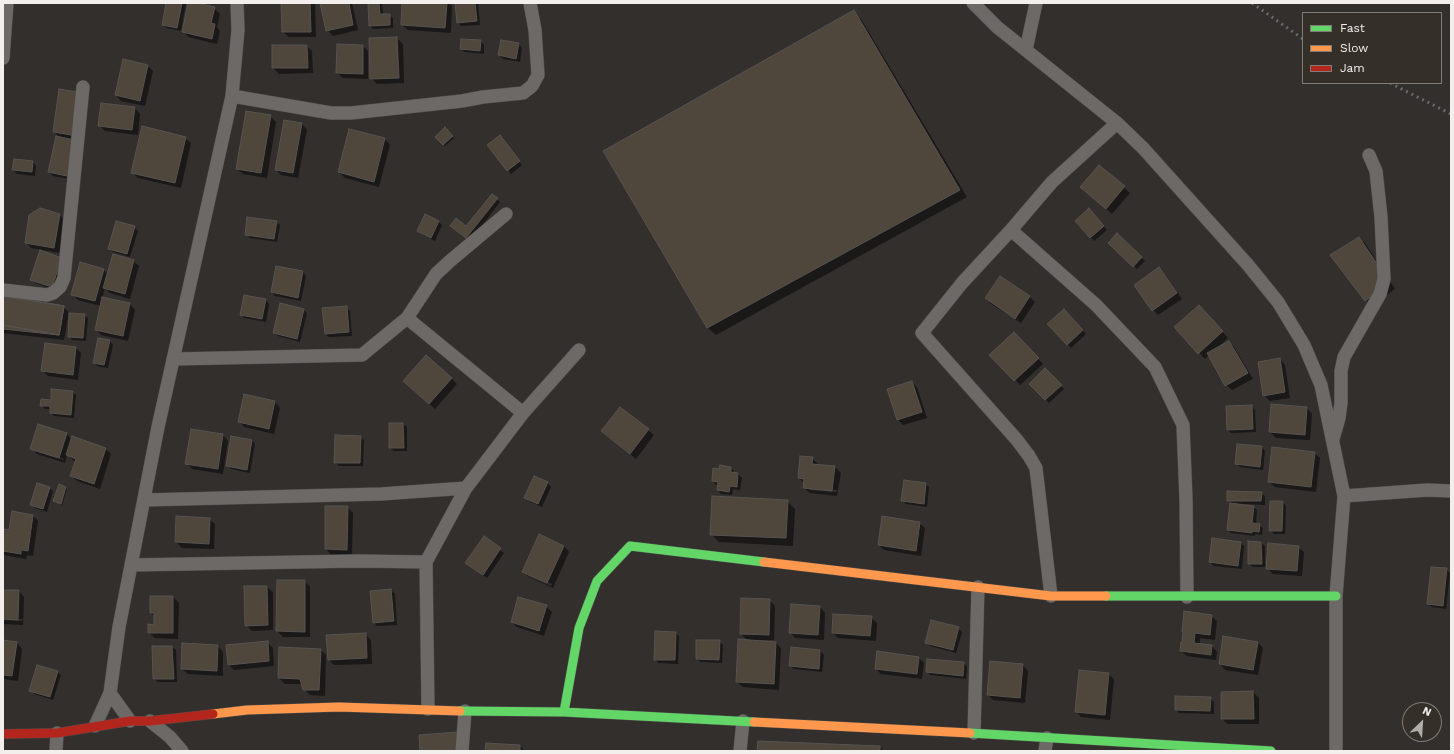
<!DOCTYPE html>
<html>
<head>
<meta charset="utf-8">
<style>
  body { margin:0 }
  #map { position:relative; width:1454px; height:754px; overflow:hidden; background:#322f2d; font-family:"Work Sans",sans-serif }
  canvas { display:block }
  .frame { position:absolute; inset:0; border:4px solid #f3efec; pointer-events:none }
  .legend { position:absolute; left:1302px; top:12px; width:140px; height:72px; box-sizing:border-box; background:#352f2a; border:1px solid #817c78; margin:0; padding:5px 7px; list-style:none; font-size:12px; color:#f3efec }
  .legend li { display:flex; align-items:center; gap:8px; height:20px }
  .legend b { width:20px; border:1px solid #817c78 }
  .north { position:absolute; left:1402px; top:702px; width:40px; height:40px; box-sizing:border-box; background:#352f2a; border:1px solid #817c78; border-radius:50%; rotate:25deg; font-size:11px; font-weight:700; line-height:16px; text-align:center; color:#f3efec }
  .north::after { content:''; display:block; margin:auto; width:14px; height:18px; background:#afaca9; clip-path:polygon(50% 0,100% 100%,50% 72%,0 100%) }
</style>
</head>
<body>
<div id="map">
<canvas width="1454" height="754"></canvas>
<div class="frame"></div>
<ul class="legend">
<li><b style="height:5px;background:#63d668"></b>Fast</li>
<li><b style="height:5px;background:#ff974d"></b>Slow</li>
<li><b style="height:5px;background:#b3261e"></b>Jam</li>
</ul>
<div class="north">N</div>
</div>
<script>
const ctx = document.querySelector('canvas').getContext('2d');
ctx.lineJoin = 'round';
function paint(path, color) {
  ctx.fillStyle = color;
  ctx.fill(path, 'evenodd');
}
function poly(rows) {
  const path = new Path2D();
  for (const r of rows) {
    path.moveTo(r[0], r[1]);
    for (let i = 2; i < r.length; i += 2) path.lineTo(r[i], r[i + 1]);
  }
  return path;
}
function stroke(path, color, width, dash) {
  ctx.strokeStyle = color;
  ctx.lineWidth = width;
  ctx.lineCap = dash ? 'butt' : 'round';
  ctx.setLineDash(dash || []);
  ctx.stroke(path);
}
const shadow = poly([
  [167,3,186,3,181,31,167,28,163,25],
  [189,3,214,8,220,14,217,27,220,31,217,44,188,37,183,31],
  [282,3,315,3,316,37,289,37,283,32],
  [321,3,352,3,358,30,333,36,327,30],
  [369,3,382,3,383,15,389,15,393,18,393,28,373,29,370,26],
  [403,3,449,3,452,6,451,33,408,30,402,25],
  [456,3,478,3,480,25,461,26,458,23],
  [853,12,861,19,967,197,716,335,708,328,604,152],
  [397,38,403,44,404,83,377,84,371,78,370,39],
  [481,41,484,45,484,54,465,52,461,49],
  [519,44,522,48,520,62,503,59,499,55],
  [307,46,312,51,313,73,279,74,273,68],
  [363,46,368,51,368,79,343,78,337,73],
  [148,66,153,71,145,106,121,101,116,95],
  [77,93,70,179,53,176,49,172,60,138,54,132],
  [135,108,140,114,138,135,105,131,99,125],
  [270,116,276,122,267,178,243,174,237,169],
  [302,124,307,130,298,178,281,175,276,170],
  [445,129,454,138,445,146,436,137],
  [185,138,191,143,181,188,138,178,132,172],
  [385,139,390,145,379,187,345,178,339,172],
  [503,140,522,165,511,174,508,170],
  [33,162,36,166,35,176,17,174,13,170],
  [1099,166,1130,193,1112,214,1081,187],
  [497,199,500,202,470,241,454,229,466,227],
  [1093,213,1107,230,1094,241,1076,221],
  [60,215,65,221,60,253,31,248,26,242],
  [276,222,280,225,277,242,250,238,246,234],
  [439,222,442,225,435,241,422,234,418,231],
  [134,227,138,231,130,257,113,252,109,249],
  [1117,234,1145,261,1137,269,1109,243],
  [1359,238,1365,243,1395,289,1371,306,1331,255],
  [133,261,139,266,130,299,110,293,105,288,102,298,130,304,135,310,128,341,101,335,96,329,101,306,78,300,72,294,103,269,108,275],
  [65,262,55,290,35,283,31,279],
  [1159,269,1164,274,1182,299,1158,315,1153,310],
  [303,272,306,276,301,301,275,296,272,292],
  [1000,277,1030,297,1035,302,1021,323,991,304,986,298],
  [3,298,63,307,69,312,64,340,3,333],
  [266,300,269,304,266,322,244,318,241,314],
  [346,307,350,311,352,336,329,337,326,334],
  [303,310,307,313,300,342,278,336,274,333],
  [1064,310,1086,334,1071,348,1049,324],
  [1204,311,1228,338,1217,348,1229,342,1234,347,1253,379,1232,390,1226,385,1209,355,1205,359,1175,327],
  [84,315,88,318,86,341,72,340,69,336],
  [1014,333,1043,364,1020,385,990,355],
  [110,341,113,345,108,368,97,366,94,362],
  [76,348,81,353,78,380,48,376,43,371],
  [1280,359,1285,365,1290,398,1270,401,1264,395],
  [1045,370,1064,389,1049,403,1031,384],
  [451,378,457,384,435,409,410,387],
  [912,382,917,387,927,418,903,425,898,420],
  [72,392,76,395,74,418,54,416,51,413,51,409,45,409,41,405],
  [245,395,275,402,280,408,274,434,244,427,239,421],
  [1251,406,1255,410,1256,432,1231,433,1228,430],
  [620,408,654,435,636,459,603,431],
  [1307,408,1312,414,1310,440,1276,438,1270,432],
  [403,424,407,427,407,451,394,451,390,448],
  [39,426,67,434,72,440,73,437,106,449,111,454,100,489,77,481,71,476,76,462,73,460,67,455,65,463,37,454,32,448],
  [37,450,64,459,64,460,37,452],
  [192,430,223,435,228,441,223,474,192,469,187,463],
  [360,437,364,440,363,466,339,466,335,462],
  [252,440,255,444,250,473,231,469,227,466],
  [1262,447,1265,451,1263,470,1240,467,1237,464],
  [1314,453,1320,458,1316,492,1275,487,1269,482],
  [812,458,818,464,818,466,835,467,841,473,837,496,810,493,804,488,805,484,799,478],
  [809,488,837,490,837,492,809,490],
  [731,468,734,471,734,473,738,474,742,478,740,490,733,489,732,495,721,494,718,490,719,485,716,485,713,481,720,470],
  [534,477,548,483,551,487,542,507,528,501,525,497],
  [925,484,929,487,927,507,906,504,902,501],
  [59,486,67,489,62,505,54,501],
  [49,488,53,491,47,512,35,508,31,505],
  [1261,493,1265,496,1265,505,1246,504,1246,506,1254,507,1257,510,1256,524,1259,525,1263,528,1262,535,1255,534,1255,536,1231,533,1228,530,1231,503,1228,500],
  [787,501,795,509,793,546,719,542,711,534],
  [1283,502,1286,506,1285,534,1274,534,1270,530],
  [347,507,353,513,352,555,331,555,326,549],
  [33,516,38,521,33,556,27,555,26,559,3,555,3,530,10,531],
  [209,519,215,524,214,549,182,548,176,542],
  [919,523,925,528,921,556,884,550,879,545],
  [484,538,504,553,487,578,470,566],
  [1240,542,1244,546,1242,569,1214,566,1210,562],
  [1249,542,1261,543,1265,546,1265,567,1253,567,1249,564],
  [564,546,569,552,553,588,529,577,523,572],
  [528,574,552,584,551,586,528,576],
  [1298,547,1304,552,1302,576,1273,574,1267,568],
  [1446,569,1450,573,1446,609,1432,607,1428,604],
  [305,581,310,587,310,637,283,637,277,631],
  [267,587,273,592,273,630,252,631,246,625],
  [391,590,395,594,397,625,377,626,374,623],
  [3,591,19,591,24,597,23,625,3,624,3,620,22,621,23,619,3,618],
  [151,597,173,597,179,603,178,639,155,638,149,633,155,626,155,617,151,613],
  [769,600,775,606,774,640,760,640,760,642,776,643,781,648,779,690,743,687,737,682,748,641,741,634],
  [546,606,552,612,544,636,517,627,512,622],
  [820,607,825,613,824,640,795,638,790,632],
  [1211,616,1217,621,1215,640,1200,638,1200,645,1212,646,1217,652,1216,660,1187,656,1181,651,1184,633],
  [871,617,877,623,876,641,838,638,833,633],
  [958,628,962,632,956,653,930,646,926,642],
  [676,633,679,636,678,664,658,663,655,659],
  [365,634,371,640,372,664,334,665,329,660],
  [3,641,17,643,22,649,18,681,3,679],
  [719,641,723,645,722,663,700,662,697,658],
  [267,642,273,648,274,666,234,670,229,665],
  [1257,642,1263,648,1258,675,1225,670,1220,664],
  [218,646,223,652,223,676,188,674,182,669],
  [172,647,176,650,177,682,158,682,154,679],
  [792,648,820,651,824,655,822,672,794,669,790,666],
  [321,650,326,655,325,696,310,695,304,689,303,684,285,684,279,678],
  [919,658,924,663,922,679,881,674,876,669],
  [963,663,967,667,966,679,930,675,927,671],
  [1023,665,1028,671,1025,703,993,700,988,695],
  [57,672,61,675,53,700,34,694,31,690],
  [1108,674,1114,679,1110,720,1081,717,1076,711],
  [1253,692,1259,698,1259,724,1228,724,1222,719],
  [1210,698,1214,702,1214,714,1179,713,1176,709],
  [520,746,525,751,486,751],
  [880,747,884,751,758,751]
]);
const building = poly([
  [166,3,182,3,177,28,162,25,166,3],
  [188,3,197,3,215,7,211,23,215,24,212,39,182,32,188,3],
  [281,3,310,3,311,32,282,32,281,3],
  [320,3,349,3,353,25,326,31,320,3],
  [368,3,379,3,380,14,390,14,390,25,369,26,368,3],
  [402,3,447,3,445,28,401,25,402,3],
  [455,3,475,3,477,21,457,23,455,3],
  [854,10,960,190,707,328,603,151,854,10],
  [397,37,399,78,370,79,369,38,397,37],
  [461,39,481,40,480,51,460,49,461,39],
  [501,40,519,43,516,59,498,55,501,40],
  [337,44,363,45,363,74,336,73,337,44],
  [272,45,307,45,308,68,272,68,272,45],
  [123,59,148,65,140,101,115,95,123,59],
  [59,89,78,92,71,135,53,132,59,89],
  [101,103,135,107,132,130,98,126,101,103],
  [246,111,271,115,261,173,236,169,246,111],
  [284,120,302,123,293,173,275,170,284,120],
  [142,126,186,137,175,183,131,173,142,126],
  [445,127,453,136,443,145,435,137,445,127],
  [349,129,385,138,374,182,338,172,349,129],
  [500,135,520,161,507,171,487,145,500,135],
  [56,136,74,140,67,176,48,172,56,136],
  [14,159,33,161,32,172,12,170,14,159],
  [1099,165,1125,186,1106,209,1080,187,1099,165],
  [492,194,498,198,466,238,450,226,456,218,466,226,492,194],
  [40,208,60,214,54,248,25,243,29,215,40,208],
  [1089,208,1104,226,1090,238,1075,221,1089,208],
  [425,214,439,221,431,238,417,231,425,214],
  [247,217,277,221,274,239,245,235,247,217],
  [116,221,135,226,127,254,108,249,116,221],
  [1117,233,1142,257,1133,267,1108,243,1117,233],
  [1359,237,1390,283,1365,301,1330,255,1359,237],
  [40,250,62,258,52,287,30,280,40,250],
  [113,254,134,260,125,294,103,288,113,254],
  [80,262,104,269,95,301,71,295,80,262],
  [276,266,303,271,298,298,271,292,276,266],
  [1159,267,1177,293,1152,311,1134,285,1159,267],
  [1000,276,1030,296,1015,319,985,298,1000,276],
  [244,295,266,299,262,319,240,315,244,295],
  [3,296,64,306,59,335,3,325,3,296],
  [3,296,64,306,59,335,3,325,3,296],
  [3,296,64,306,59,335,3,329,3,296],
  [102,297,130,303,123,336,95,330,102,297],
  [280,303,304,309,297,339,273,333,280,303],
  [1199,305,1223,331,1198,354,1174,327,1199,305],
  [347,306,349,332,325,334,322,308,347,306],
  [1064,309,1083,330,1067,345,1047,324,1064,309],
  [69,313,85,314,83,338,68,337,69,313],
  [1014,332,1039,358,1014,381,989,355,1014,332],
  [98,338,110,340,104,365,93,363,98,338],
  [1229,341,1248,373,1225,386,1207,353,1229,341],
  [45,343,76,347,73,375,41,371,45,343],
  [426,355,452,378,429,404,403,381,426,355],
  [1280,358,1285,392,1263,396,1258,362,1280,358],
  [1045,368,1062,385,1045,400,1029,384,1045,368],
  [912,381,922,412,897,420,887,389,912,381],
  [51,389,73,391,71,415,50,413,50,406,40,406,41,399,51,400,51,389],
  [244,394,275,401,269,429,238,422,244,394],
  [1271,404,1307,407,1305,435,1269,432,1271,404],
  [1252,405,1253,429,1227,430,1226,406,1252,405],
  [620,407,649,429,630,454,601,431,620,407],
  [389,423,403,423,404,448,389,448,389,423],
  [38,424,67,433,59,458,30,449,38,424],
  [191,429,223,434,218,469,185,464,191,429],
  [335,435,361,436,360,463,334,463,335,435],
  [72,436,106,448,94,484,70,476,76,459,66,455,72,436],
  [231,436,252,440,247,470,226,466,231,436],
  [1237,444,1262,446,1260,467,1235,464,1237,444],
  [1272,447,1315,452,1311,487,1268,482,1272,447],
  [800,456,813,457,812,464,835,466,832,491,803,488,804,479,798,478,800,456],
  [720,465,731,467,731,472,738,473,737,487,730,486,729,492,717,490,718,482,712,481,713,468,719,469,720,465],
  [534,476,548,482,538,504,524,498,534,476],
  [904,480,926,483,924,504,901,501,904,480],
  [37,483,50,487,43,509,30,505,37,483],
  [59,484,66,487,61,504,53,501,59,484],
  [1227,491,1262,492,1261,501,1227,501,1227,491],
  [712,496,788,500,786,538,710,535,712,496],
  [1270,501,1283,501,1282,531,1269,531,1270,501],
  [1230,503,1254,506,1252,523,1260,524,1259,532,1252,531,1252,533,1227,530,1230,503],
  [325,506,348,506,347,550,325,549,325,506],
  [12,511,33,515,28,551,21,550,21,554,3,551,3,529,9,530,12,511],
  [176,516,210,518,209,544,175,542,176,516],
  [882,516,920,522,916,551,878,545,882,516],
  [539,534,564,546,547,583,522,572,539,534],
  [484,536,501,548,483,575,465,563,484,536],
  [1212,538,1241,542,1238,566,1209,562,1212,538],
  [1248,541,1261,542,1262,564,1248,564,1248,541],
  [1268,543,1299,546,1297,571,1266,569,1268,543],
  [1431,567,1447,568,1443,606,1427,604,1431,567],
  [277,580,305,580,305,632,276,631,277,580],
  [244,586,267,586,268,625,245,626,244,586],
  [391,589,394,621,373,623,370,591,391,589],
  [3,590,19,590,18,620,3,619,3,590],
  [150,596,173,596,173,633,148,633,148,624,154,625,154,613,150,613,150,596],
  [518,597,547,605,539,631,511,622,518,597],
  [741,598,770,599,769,635,740,634,741,598],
  [791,604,820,606,818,635,789,633,791,604],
  [1184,611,1212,615,1210,635,1195,633,1194,643,1212,645,1211,655,1180,651,1181,642,1182,642,1183,632,1182,632,1184,611],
  [833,614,872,616,870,636,832,633,833,614],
  [931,620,959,627,953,650,925,643,931,620],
  [655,631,676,632,675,660,654,660,655,631],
  [366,633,367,658,328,660,326,635,366,633],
  [1223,636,1258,642,1253,670,1219,664,1223,636],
  [738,639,776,642,774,684,736,682,738,639],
  [3,640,17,642,12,676,3,675,3,640],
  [696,640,720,640,719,660,696,659,696,640],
  [268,641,269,661,228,665,226,645,268,641],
  [182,643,218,645,217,671,181,669,182,643],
  [152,646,172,646,174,679,153,679,152,646],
  [279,647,321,649,319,690,303,690,300,679,278,678,279,647],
  [791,647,820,650,819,669,789,666,791,647],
  [877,651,919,657,917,674,875,669,877,651],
  [927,659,964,662,963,676,926,672,927,659],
  [990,661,1023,664,1020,698,987,695,990,661],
  [37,665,58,671,50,697,29,691,37,665],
  [1079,670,1109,673,1105,715,1075,712,1079,670],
  [1253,691,1254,719,1221,719,1221,692,1253,691],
  [1175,696,1211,697,1210,711,1175,710,1175,696],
  [458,732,459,751,420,751,419,735,458,732],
  [758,741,880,746,880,751,757,751,758,741],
  [486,743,520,745,520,751,485,751,486,743]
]);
const street = poly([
  [973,3,997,27,1117,123,1143,148,1248,265,1278,302,1304,345,1321,385,1344,496,1336,596,1336,751],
  [1026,50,1036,3],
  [3,58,7,3],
  [232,96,331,113,351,113,462,101,483,97,523,93,532,86,538,75,535,30,530,3],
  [1011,230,1096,305,1155,367,1183,425,1186,499,1187,597],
  [3,290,47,295,53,293,60,287,64,278,83,87],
  [407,318,523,413],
  [173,359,362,355,407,318,436,274,450,261,506,214],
  [1333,439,1339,418,1341,403,1341,371,1344,357,1380,294,1384,279,1381,217,1376,171,1369,155],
  [1344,496,1427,490,1451,491],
  [144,500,381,494,466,488],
  [131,565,358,561,426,562],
  [1051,596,1036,468,1029,456,1017,440,922,333,962,283,1011,230,1052,182,1117,123],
  [110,693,130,721],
  [428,709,426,562,466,488,523,413,579,350],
  [150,721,170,737,182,751],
  [95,726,110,693,119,627,158,427,232,96,238,30,237,3],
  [974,733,978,587],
  [56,751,57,733],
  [462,751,465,711],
  [740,751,743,721],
  [1045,751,1047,738]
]);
const fast = poly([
  [1106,596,1336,596],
  [460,711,564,712,754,722],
  [564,712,579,628,597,581,630,546,764,562],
  [970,733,1271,751]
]);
const slow = poly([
  [764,562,1051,596,1106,596],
  [213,714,247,710,339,707,460,711],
  [754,722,970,733]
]);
const jam = poly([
  [3,734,57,733,130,721,150,721,213,714]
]);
const rail = poly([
  [1252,3,1303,39],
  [1390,83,1451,114]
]);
paint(shadow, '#0007');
paint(building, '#4f463c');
stroke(building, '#565351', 1);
stroke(street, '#4d4b49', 14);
stroke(fast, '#4d4b49', 10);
stroke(slow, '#4d4b49', 10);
stroke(jam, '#4d4b49', 10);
stroke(street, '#6c6967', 13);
stroke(fast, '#63d668', 9);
stroke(slow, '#ff974d', 9);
stroke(jam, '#b3261e', 9);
stroke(rail, '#6b6968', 3, [2, 4]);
</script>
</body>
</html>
